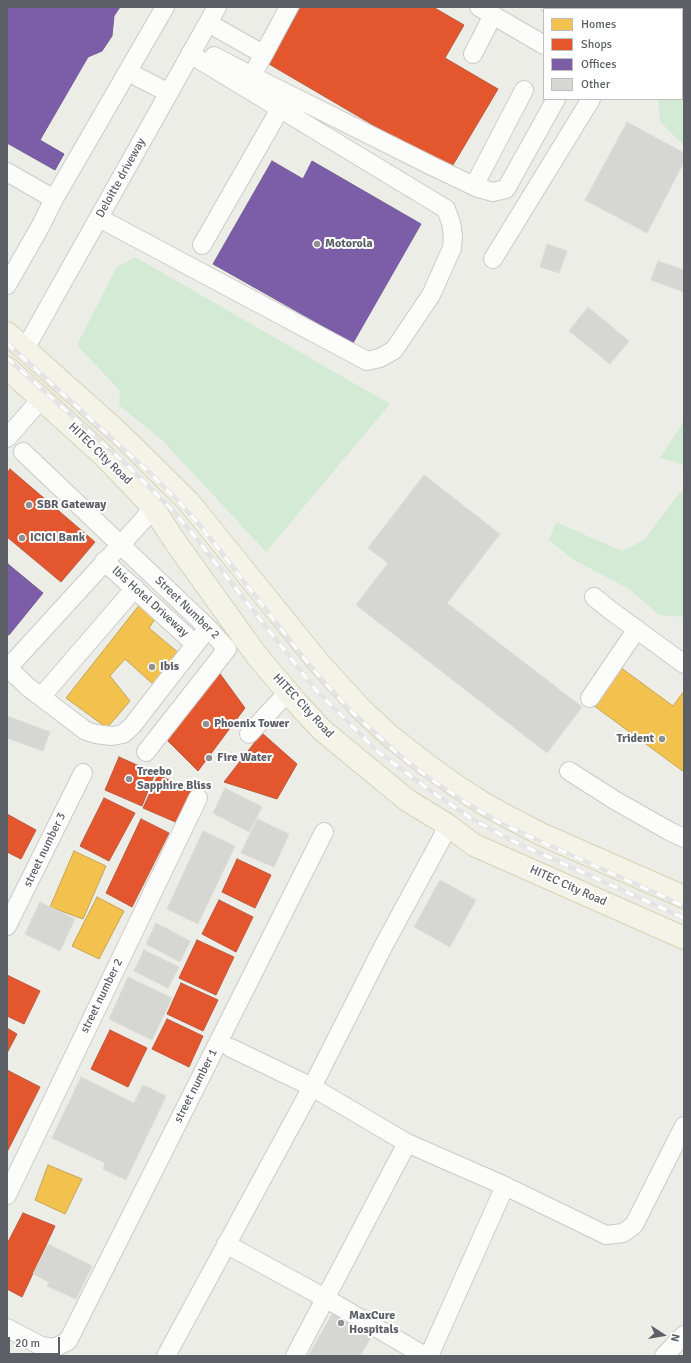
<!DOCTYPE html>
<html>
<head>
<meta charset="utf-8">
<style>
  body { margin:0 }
  #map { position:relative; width:691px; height:1363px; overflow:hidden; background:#edede7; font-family:Signika,sans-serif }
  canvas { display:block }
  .frame { position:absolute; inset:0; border:8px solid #5c5f66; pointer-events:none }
  .legend { position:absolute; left:543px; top:8px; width:140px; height:92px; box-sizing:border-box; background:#fff; border:1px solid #bebfc2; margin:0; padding:5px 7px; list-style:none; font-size:12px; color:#5c5f66 }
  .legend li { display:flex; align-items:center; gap:8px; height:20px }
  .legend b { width:20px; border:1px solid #bebfc2 }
  .north { position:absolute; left:643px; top:1315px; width:40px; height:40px; -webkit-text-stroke:3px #fff; paint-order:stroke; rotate:102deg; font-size:11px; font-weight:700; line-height:16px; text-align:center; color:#5c5f66 }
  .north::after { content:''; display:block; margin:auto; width:14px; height:18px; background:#5c5f66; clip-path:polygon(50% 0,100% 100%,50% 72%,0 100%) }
  .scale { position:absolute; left:8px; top:1337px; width:52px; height:18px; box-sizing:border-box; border:2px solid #5c5f66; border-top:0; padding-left:5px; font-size:12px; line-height:14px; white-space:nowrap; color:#5c5f66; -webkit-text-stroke:3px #fff; paint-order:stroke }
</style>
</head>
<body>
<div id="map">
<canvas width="691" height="1363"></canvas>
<div class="frame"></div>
<ul class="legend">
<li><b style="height:11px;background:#f2c14e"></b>Homes</li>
<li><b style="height:11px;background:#e4572e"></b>Shops</li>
<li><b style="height:11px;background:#7b5ea7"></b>Offices</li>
<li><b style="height:11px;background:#d6d6d2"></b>Other</li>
</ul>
<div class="north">N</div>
<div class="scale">20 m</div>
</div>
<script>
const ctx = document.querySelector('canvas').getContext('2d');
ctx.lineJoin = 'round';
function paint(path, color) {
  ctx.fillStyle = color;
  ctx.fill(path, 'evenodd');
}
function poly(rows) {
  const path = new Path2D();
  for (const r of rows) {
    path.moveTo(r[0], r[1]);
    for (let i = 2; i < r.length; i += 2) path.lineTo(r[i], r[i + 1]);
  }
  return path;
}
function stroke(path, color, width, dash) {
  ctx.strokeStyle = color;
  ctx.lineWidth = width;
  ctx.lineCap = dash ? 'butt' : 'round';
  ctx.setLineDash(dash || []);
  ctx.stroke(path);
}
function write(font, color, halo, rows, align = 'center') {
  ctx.font = font + ' Signika,sans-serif';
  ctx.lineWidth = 4;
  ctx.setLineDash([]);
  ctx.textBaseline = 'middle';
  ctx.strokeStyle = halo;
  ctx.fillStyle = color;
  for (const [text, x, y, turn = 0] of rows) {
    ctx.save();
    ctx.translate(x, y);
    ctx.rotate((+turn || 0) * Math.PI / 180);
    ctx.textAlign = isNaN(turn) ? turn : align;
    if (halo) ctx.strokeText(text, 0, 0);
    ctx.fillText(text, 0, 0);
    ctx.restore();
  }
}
const green = poly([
  [679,7,684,7,684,145,660,122,658,99,682,99,682,9,679,9],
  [135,257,390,404,266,552,162,440,119,405,120,391,77,345,116,268],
  [684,421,684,465,660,458],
  [680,492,684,494,684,617,659,615,629,589,572,559,549,540,556,522,622,551,644,540]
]);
const homes = poly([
  [140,604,155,619,149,628,180,654,155,686,125,659,110,676,130,701,107,728,66,698,140,604],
  [620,667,673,706,684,691,684,772,593,705,620,667],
  [74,851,106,866,83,919,50,907,74,851],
  [97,897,124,911,99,959,72,946,97,897],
  [48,1165,82,1179,65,1214,35,1200,48,1165]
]);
const shops = poly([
  [301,7,433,7,464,25,445,58,498,89,450,170,269,64,275,51,301,7],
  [10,469,95,542,61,582,7,537,7,473,10,469],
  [218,671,245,708,198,771,167,740,218,671],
  [262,733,297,764,277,799,224,782,262,733],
  [119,757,155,773,142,806,105,790,119,757],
  [158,775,193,791,180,824,143,808,158,775],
  [104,798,135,813,109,861,80,846,104,798],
  [7,814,36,830,21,859,7,852,7,814],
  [141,819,169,833,132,907,106,893,141,819],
  [237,859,271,875,255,908,222,892,237,859],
  [219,900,253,917,236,952,202,934,219,900],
  [197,940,234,957,216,995,179,978,197,940],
  [7,975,40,991,24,1024,7,1016,7,975],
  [181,983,218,1000,203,1031,167,1014,181,983],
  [167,1019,203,1036,189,1067,152,1049,167,1019],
  [7,1028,17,1034,7,1053,7,1028],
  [110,1030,147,1048,128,1087,91,1069,110,1030],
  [7,1070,40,1087,7,1152,7,1070],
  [23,1213,55,1226,22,1297,7,1289,7,1244,23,1213]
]);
const offices = poly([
  [7,7,120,7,114,16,112,36,102,51,88,57,40,140,64,154,55,170,7,143,7,7],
  [272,161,303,179,312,161,421,224,353,343,213,264,272,161],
  [8,564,43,593,9,635,7,634,7,566,8,564]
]);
const building = poly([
  [627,122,684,153,684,162,647,233,585,200,627,122],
  [547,244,567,251,559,273,540,267,547,244],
  [658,261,684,270,684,292,651,280,658,261],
  [588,307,629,341,610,364,569,331,588,307],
  [424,475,500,534,447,603,582,707,547,753,356,605,388,563,368,548,424,475],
  [7,716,50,732,43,751,7,738,7,716],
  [225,788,262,807,249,832,213,813,225,788],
  [257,819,289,834,274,867,241,853,257,819],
  [203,831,235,846,198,924,167,909,203,831],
  [440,880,476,900,450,947,414,927,440,880],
  [40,902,75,919,60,951,25,934,40,902],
  [156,923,190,941,180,962,146,944,156,923],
  [144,950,179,967,168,988,134,971,144,950],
  [128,977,172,998,152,1040,109,1019,128,977],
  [81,1077,134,1103,143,1085,166,1096,126,1180,103,1169,105,1163,52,1138,81,1077],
  [48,1244,92,1266,76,1299,47,1286,49,1282,33,1274,48,1244],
  [334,1311,373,1334,360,1356,308,1356,334,1311]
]);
const minor = poly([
  [479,7,544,45],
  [551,7,555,9],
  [587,9,588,7],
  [640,9,641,7],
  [208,23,263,54],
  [473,54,493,15],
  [214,56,252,76,434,167,478,188,493,192,506,189,556,99],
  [128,72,169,93],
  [252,76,289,7],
  [7,172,54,199],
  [474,186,524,90],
  [99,218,367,361,380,358,394,350,431,295,452,248,453,236,451,223,446,209,190,54],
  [202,245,280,109],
  [493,259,591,99],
  [7,285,40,227,54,199,165,7],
  [25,349,217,7],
  [7,438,41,399],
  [23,452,208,628,227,649,146,752],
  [104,561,195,644],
  [594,597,610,610,684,664],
  [7,667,28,687,86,731,96,734,112,736,123,734,132,726,208,628],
  [7,669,145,518,152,506],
  [41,697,135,588],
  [590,698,637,629],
  [249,734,288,692],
  [569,771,616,801,671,832,684,838],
  [7,926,83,773],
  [231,1048,312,1087,407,1143,505,1186,606,1235,623,1233,634,1225,684,1126],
  [7,1195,198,798],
  [226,1244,325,1298,425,1356],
  [7,1328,41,1346,54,1348,68,1341,324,832],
  [166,1356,312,1087,384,945,443,836,446,824],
  [295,1356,407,1143],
  [429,1356,505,1186],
  [664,1356,684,1335]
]);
const major = poly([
  [7,333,121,435,188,501,319,663,361,709,390,736,427,765,455,785,481,802,508,817,541,834,684,897],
  [7,368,102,454,152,506,174,540,257,656,297,703,322,730,407,800,446,824,474,845,684,938]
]);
const rail = poly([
  [7,343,153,476,178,501,203,529,303,657,324,682,349,709,377,735,399,755,429,778,463,801,502,824,684,906],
  [7,358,127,465,172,510,192,533,315,689,377,751,432,792,472,819,513,841,684,918]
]);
const markers = [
  [317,244,4,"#8f9193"],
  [29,505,4,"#8f9193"],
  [22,538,4,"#8f9193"],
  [152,667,4,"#8f9193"],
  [206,724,4,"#8f9193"],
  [662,739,4,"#8f9193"],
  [209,758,4,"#8f9193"],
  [129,779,4,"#8f9193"],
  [341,1323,4,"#8f9193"]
];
const streetNames = [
  ["Deloitte driveway",121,178,-61],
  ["HITEC City Road",100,454,44],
  ["lbis Hotel Driveway",150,602,42],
  ["Street Number 2",187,608,44],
  ["HITEC City Road",303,706,47],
  ["street number 3",45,850,-64],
  ["HITEC City Road",568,886,24],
  ["street number 2",102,996,-64],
  ["street number 1",196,1086,-63]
];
const poiNames = [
  ["Motorola",325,244],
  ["SBR Gateway",37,505],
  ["ICICI Bank",30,538],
  ["Ibis",160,667],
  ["Phoenix Tower",214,724],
  ["Trident",654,739,"right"],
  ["Fire Water",217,758],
  ["Treebo",137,772],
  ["Sapphire Bliss",137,786],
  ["MaxCure",349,1316],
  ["Hospitals",349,1330]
];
paint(green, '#d3ebd4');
paint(homes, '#f2c14e');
stroke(homes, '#c5a455', 1);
paint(shops, '#e4572e');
stroke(shops, '#bb593f', 1);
paint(offices, '#7b5ea7');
stroke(offices, '#725e94', 1);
paint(building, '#d6d6d2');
stroke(building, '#dcdcd6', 1);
stroke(minor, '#cacbc9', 20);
stroke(major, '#d7d2b3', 24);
stroke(minor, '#fcfcfb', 18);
stroke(major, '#f3f3e8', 22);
stroke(rail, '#e4e4e4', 4.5);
stroke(rail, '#fff', 3, [9]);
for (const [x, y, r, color] of markers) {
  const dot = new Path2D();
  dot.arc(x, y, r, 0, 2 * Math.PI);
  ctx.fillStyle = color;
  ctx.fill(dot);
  stroke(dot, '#fff', 1.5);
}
write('12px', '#5c5f66', '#fff', streetNames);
write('bold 12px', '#5c5f66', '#fff', poiNames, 'left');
</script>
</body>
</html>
